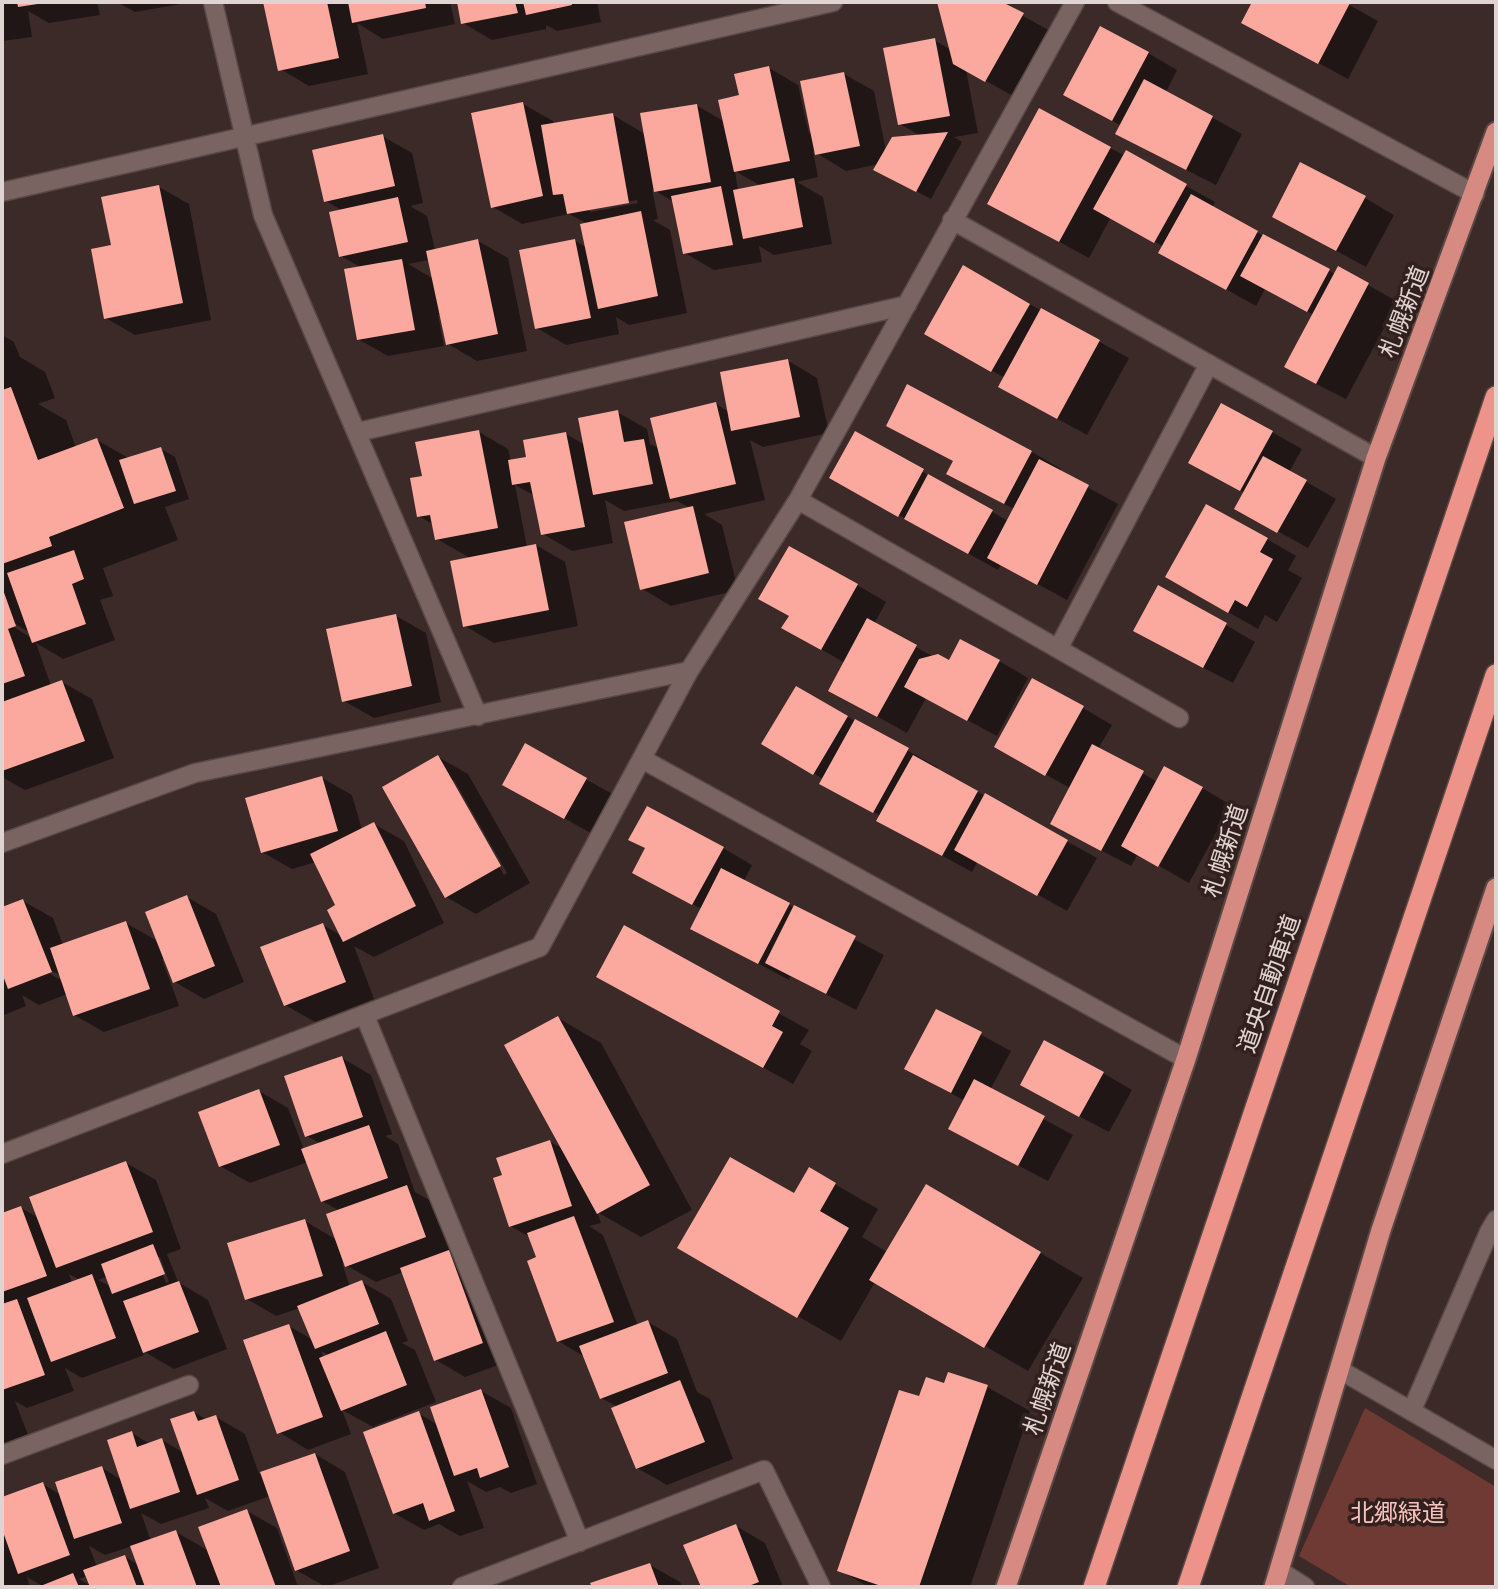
<!DOCTYPE html>
<html>
<head>
<meta charset="utf-8">
<style>
  body { margin:0 }
  #map { position:relative; width:1498px; height:1589px; overflow:hidden; background:#3c2a28; font-family:Inter,sans-serif }
  canvas { display:block }
  .frame { position:absolute; inset:0; border:4px solid #e0d4d2; pointer-events:none }
</style>
</head>
<body>
<div id="map">
<canvas width="1498" height="1589"></canvas>
<div class="frame"></div>
</div>
<script>
const ctx = document.querySelector('canvas').getContext('2d');
ctx.lineJoin = 'round';
function paint(path, color) {
  ctx.fillStyle = color;
  ctx.fill(path, 'evenodd');
}
function poly(rows) {
  const path = new Path2D();
  for (const r of rows) {
    path.moveTo(r[0], r[1]);
    for (let i = 2; i < r.length; i += 2) path.lineTo(r[i], r[i + 1]);
  }
  return path;
}
function stroke(path, color, width, dash) {
  ctx.strokeStyle = color;
  ctx.lineWidth = width;
  ctx.lineCap = dash ? 'butt' : 'round';
  ctx.setLineDash(dash || []);
  ctx.stroke(path);
}
function write(font, color, halo, rows, align = 'center') {
  ctx.font = font + ' Inter,"Noto Sans JP",sans-serif';
  ctx.lineWidth = 7;
  ctx.setLineDash([]);
  ctx.textBaseline = 'middle';
  ctx.strokeStyle = halo;
  ctx.fillStyle = color;
  for (const [text, x, y, turn = 0] of rows) {
    ctx.save();
    ctx.translate(x, y);
    ctx.rotate((+turn || 0) * Math.PI / 180);
    ctx.textAlign = isNaN(turn) ? turn : align;
    if (halo) ctx.strokeText(text, 0, 0);
    ctx.fillText(text, 0, 0);
    ctx.restore();
  }
}
const green = poly([
  [1365,1408,1496,1487,1496,1587,1351,1587,1299,1556]
]);
const shadow = poly([
  [2,2,97,2,100,15,49,23,28,11,32,37,2,41],
  [117,2,192,2,135,12],
  [265,2,450,2,455,24,383,39,357,23,368,74,309,86,280,69],
  [458,2,597,2,601,22,557,31,546,25,546,29,492,40,463,23],
  [945,2,998,2,1052,32,1015,97,966,70,978,133,954,137,962,142,931,199,890,177,879,164,846,171,813,151,818,177,797,182,823,197,832,244,774,255,759,246,762,262,714,270,685,253,674,202,652,189,658,219,653,220,670,230,687,313,629,325,616,317,619,334,566,345,537,328,574,240,587,248,588,224,569,214,522,224,493,207,523,104,553,121,554,125,613,115,645,134,696,105,725,122,741,96,769,68,798,85,809,134,812,133,844,74,874,91,886,151,921,136,900,124,934,40,951,50,939,3],
  [735,171,761,186,738,190],
  [637,200,638,203,591,212,587,209],
  [1254,2,1344,2,1378,21,1348,79,1243,22],
  [1148,53,1177,70,1166,92,1242,134,1216,185,1147,150,1122,126,1094,111],
  [382,136,412,153,423,203,410,206,427,216,435,250,478,241,508,258,527,351,477,361,448,344,441,314,438,315,444,346,388,356,358,339,362,268,341,256,343,211,326,201],
  [429,260,434,279,408,264],
  [1110,148,1186,186,1215,202,1212,208,1263,236,1335,274,1338,268,1398,302,1346,399,1316,384,1314,315,1265,289,1256,306,1190,269,1164,247,1111,217,1089,258,1019,220],
  [159,187,189,204,211,320,135,335,106,318,113,246],
  [1365,198,1394,215,1366,267,1274,217],
  [963,268,1129,358,1087,435,1029,403,1005,378,926,333],
  [2,335,14,342,20,357,45,372,55,398,38,404,66,420,76,448,97,440,130,459,161,449,175,457,189,499,165,507,178,540,103,568,113,596,100,600,115,640,63,659,36,643,51,686,62,682,92,699,114,758,25,790,2,777],
  [9,620,30,633,30,637,7,623],
  [787,360,817,378,829,433,763,447,750,440,765,500,704,514,722,525,738,590,671,606,641,588,690,508,677,501,624,511,605,500,613,543,572,551,543,534,535,496,515,485,527,547,536,545,565,562,578,626,494,643,465,626,470,558,437,539,434,525,419,516,424,478,479,432,508,449,511,462,528,459,566,434,585,445,617,412,647,429,650,444,660,449,716,404,729,412],
  [908,387,1032,452,1061,469,1060,472,1118,504,1067,600,1001,564,998,570,861,494,856,433,1008,521,1014,509,978,490,954,461],
  [1272,432,1302,449,1289,472,1336,499,1308,548,1236,508,1245,493,1220,479],
  [1267,539,1296,556,1288,570,1302,578,1277,622,1265,615,1258,629,1167,577],
  [857,585,886,602,874,624,934,657,950,662,999,661,1028,678,997,736,926,698,907,733,860,707,845,663,784,628],
  [396,616,426,633,441,702,374,718,344,701],
  [1226,625,1255,642,1233,683,1165,648],
  [796,688,937,767,936,769,1097,858,1067,911,978,861,972,872,908,837,881,816,821,783,823,779,763,744],
  [1083,708,1112,725,1098,749,1158,782,1202,788,1231,805,1189,883,1138,854,1131,866,1081,840,1070,788,1025,763],
  [526,746,616,796,594,835,534,801],
  [438,757,468,774,530,883,476,914,446,897],
  [450,780,454,780,507,873,504,875],
  [322,778,352,795,362,830,374,824,404,841,444,923,374,957,354,946,374,999,315,1022,285,1005,323,925,342,936,337,906,316,862,292,869,262,852],
  [723,848,752,865,744,881,884,955,856,1010,791,976,789,980,692,928,702,909,663,889],
  [187,897,216,914,244,982,204,999,175,982,165,958,162,959,179,1006,104,1032,74,1015,67,994,39,1005,22,995,26,1006,2,1016,2,909,23,901,53,918,63,945,126,923,159,942],
  [45,967,61,976,61,980,43,970],
  [624,928,809,1030,800,1044,812,1051,793,1084,628,993],
  [937,1011,1011,1051,990,1090,1073,1135,1048,1181,979,1145,965,1101,907,1069],
  [558,1018,601,1043,692,1210,641,1237,597,1212,601,1223,589,1226,603,1235,638,1326,648,1322,677,1339,697,1392,710,1399,733,1459,667,1485,637,1468,618,1407,601,1398,585,1357,558,1341,538,1258,530,1237,510,1226,505,1176,550,1142,564,1149],
  [342,1058,371,1075,392,1134,385,1136,398,1144,415,1192,436,1204,455,1255,478,1269,512,1360,465,1377,436,1360,403,1272,376,1282,342,1263,350,1287,362,1282,391,1299,408,1341,402,1343,415,1350,436,1402,374,1426,375,1428,342,1410,351,1434,308,1450,279,1432,289,1326,313,1340,300,1308,276,1316,247,1299,305,1221,337,1240,340,1211,322,1201,308,1162,250,1183,220,1166,259,1091,288,1108,304,1150,321,1144,307,1136],
  [321,1351,330,1356,324,1358],
  [1103,1073,1132,1090,1109,1132,1052,1102],
  [126,1163,156,1180,181,1249,167,1254,178,1282,208,1300,227,1349,174,1369,143,1351,144,1355,82,1378,65,1368,74,1391,27,1408,15,1401,30,1440,2,1451,2,1215,21,1208,39,1218],
  [156,1257,160,1257,169,1282,166,1283],
  [69,1274,80,1280,72,1283],
  [108,1276,112,1287,98,1280],
  [810,1170,878,1209,862,1237,887,1252,969,1211,1083,1278,1028,1371,875,1282,841,1341,679,1248,794,1196],
  [945,1385,987,1387,1030,1411,970,1587,869,1587,839,1570,920,1398],
  [481,1391,511,1408,537,1484,511,1493,500,1487,486,1492,467,1481,484,1528,460,1536,439,1524,424,1530,394,1513,418,1413,438,1425],
  [194,1412,207,1420,216,1417,245,1434,259,1474,315,1454,345,1472,379,1568,326,1587,296,1570,270,1496,228,1511,205,1498,209,1508,161,1524,141,1513,151,1541,176,1532,209,1551,247,1511,277,1528,298,1587,42,1587,44,1587,27,1577,30,1587,2,1587,2,1535,7,1538,2,1524,2,1499,43,1484,61,1495,102,1468,122,1480,132,1433,150,1444,162,1440,184,1453],
  [89,1546,105,1555,132,1546,139,1565,125,1557,97,1567],
  [87,1576,91,1586,79,1579],
  [736,1526,765,1543,783,1587,703,1587,686,1546],
  [650,1565,680,1582,682,1587,594,1587,593,1584]
]);
const building = poly([
  [17,2,44,2,44,3,18,7],
  [263,2,327,2,339,58,278,71],
  [348,2,425,2,426,8,352,23],
  [457,2,515,2,518,13,461,24],
  [523,2,571,2,572,5,526,15],
  [937,2,1002,2,1024,13,985,82,953,64],
  [1252,2,1348,2,1350,3,1318,64,1241,23],
  [1100,26,1149,52,1112,121,1063,95],
  [935,38,950,116,898,125,883,48],
  [769,66,790,161,734,172,718,100,739,95,734,74],
  [844,72,860,146,815,155,800,81],
  [1144,79,1213,116,1186,170,1115,134],
  [523,102,543,196,491,208,471,113],
  [697,104,711,182,654,192,640,113],
  [1039,108,1111,147,1059,242,987,204],
  [613,113,629,203,567,214,563,194,553,195,541,125],
  [948,132,916,192,873,170,892,137],
  [383,134,395,186,324,202,312,150],
  [1126,150,1187,184,1154,243,1093,209],
  [1300,162,1366,196,1336,251,1272,217],
  [794,178,803,227,743,239,733,190],
  [159,185,183,303,104,319,91,249,111,245,101,197],
  [721,186,733,245,683,254,671,196],
  [1191,194,1258,231,1226,290,1158,253],
  [398,197,408,242,339,257,329,212],
  [641,211,658,296,598,309,580,224],
  [1263,234,1330,269,1307,312,1240,276],
  [478,239,498,334,446,345,426,251],
  [575,239,591,318,535,329,519,250],
  [402,259,415,330,357,340,344,269],
  [963,265,1030,304,991,372,924,334],
  [1338,266,1369,283,1316,384,1284,367],
  [1041,308,1100,340,1057,419,998,387],
  [788,359,800,417,731,431,720,372],
  [907,384,1032,451,1004,504,946,474,953,461,886,426],
  [11,387,38,460,97,438,124,508,49,537,52,546,2,564,2,390],
  [716,402,736,484,670,499,650,418],
  [1221,403,1273,431,1240,491,1188,463],
  [618,410,624,442,644,439,653,484,593,495,578,418],
  [479,430,498,528,435,540,430,515,417,517,410,478,422,476,415,442],
  [855,431,924,469,898,517,829,478],
  [566,432,585,527,541,535,530,482,512,485,508,460,526,457,523,440],
  [161,447,176,491,134,504,119,460],
  [1263,456,1307,480,1277,533,1234,509],
  [1039,459,1089,485,1037,585,987,558],
  [928,474,993,510,968,554,904,519],
  [1206,504,1268,538,1260,552,1273,559,1247,607,1235,600,1228,613,1165,577],
  [693,506,709,573,640,590,624,522],
  [536,544,549,610,463,627,450,561],
  [789,546,858,584,821,650,781,628,789,616,758,599],
  [74,550,84,579,72,584,86,624,32,643,7,573],
  [1158,585,1227,623,1203,668,1133,631],
  [2,587,16,626,8,629,25,676,2,684],
  [396,614,412,686,342,702,326,629],
  [867,618,917,645,877,717,828,691],
  [960,639,1000,660,967,721,904,687,919,659,938,654,949,660],
  [1032,678,1084,706,1045,776,994,747],
  [62,680,85,741,2,771,2,702],
  [796,686,848,716,813,775,761,744],
  [855,719,909,748,873,813,819,784],
  [525,743,587,778,564,819,502,785],
  [1092,744,1144,771,1101,851,1050,824],
  [438,755,501,866,445,898,382,787],
  [913,755,978,791,942,856,876,821],
  [1164,766,1203,787,1158,867,1121,846],
  [322,776,338,831,261,853,245,798],
  [985,793,1068,840,1037,896,954,850],
  [647,806,724,847,692,905,632,873,645,848,628,840],
  [374,822,416,906,343,942,327,910,335,905,310,854],
  [721,868,790,903,758,964,690,929],
  [187,895,215,966,173,983,145,912],
  [23,899,52,972,8,989,2,973,2,907],
  [794,905,856,936,826,994,765,963],
  [126,921,150,989,73,1016,50,948],
  [323,923,346,982,284,1006,260,947],
  [624,925,780,1011,772,1026,783,1032,763,1068,596,977],
  [936,1009,982,1032,951,1093,904,1069],
  [558,1016,650,1185,597,1214,504,1045],
  [1044,1040,1104,1072,1079,1117,1020,1085],
  [342,1056,363,1117,305,1137,284,1076],
  [974,1079,1045,1116,1018,1166,948,1129],
  [259,1089,280,1145,219,1167,198,1112],
  [369,1125,388,1178,321,1202,301,1149],
  [550,1140,572,1206,509,1227,493,1178,502,1175,496,1158],
  [730,1157,794,1193,809,1167,836,1183,820,1211,849,1228,797,1318,677,1248],
  [126,1161,153,1232,56,1268,29,1197],
  [926,1184,1041,1252,984,1348,869,1280],
  [407,1185,426,1237,345,1267,326,1214],
  [21,1206,47,1276,2,1292,2,1213],
  [574,1216,614,1322,557,1342,527,1261,536,1257,527,1233],
  [305,1219,323,1276,245,1300,227,1243],
  [153,1244,165,1274,112,1294,101,1264],
  [449,1250,483,1343,434,1361,400,1268],
  [92,1274,116,1338,51,1362,27,1298],
  [362,1280,379,1324,315,1349,297,1306],
  [179,1281,199,1332,143,1353,123,1301],
  [17,1299,45,1375,2,1390,2,1304],
  [648,1320,668,1373,600,1399,579,1346],
  [289,1324,323,1417,277,1434,243,1340],
  [386,1331,407,1385,341,1411,319,1358],
  [948,1372,988,1385,919,1587,884,1587,837,1571,899,1390,919,1396,926,1377,944,1383],
  [680,1380,705,1442,636,1469,611,1408],
  [481,1389,509,1467,480,1478,477,1468,454,1476,430,1407],
  [194,1411,198,1421,216,1415,239,1480,197,1495,170,1419],
  [419,1411,455,1511,429,1521,423,1503,393,1514,363,1432],
  [132,1431,137,1447,162,1438,180,1492,130,1509,107,1440],
  [315,1453,350,1551,295,1571,260,1472],
  [102,1466,122,1523,74,1539,55,1482],
  [43,1482,70,1555,18,1574,2,1529,2,1497],
  [247,1509,276,1587,221,1587,198,1527],
  [736,1524,759,1582,746,1587,701,1587,683,1545],
  [176,1530,197,1587,145,1587,130,1546],
  [125,1555,137,1587,90,1587,83,1570],
  [650,1563,659,1587,592,1587,590,1583],
  [73,1573,79,1587,38,1587]
]);
const minor = poly([
  [213,2,263,215,478,716],
  [1117,2,1475,194],
  [2,192,833,2],
  [952,220,1376,458],
  [358,432,907,305],
  [798,500,1179,718],
  [1059,647,1209,364],
  [642,759,1186,1059],
  [2,843,195,773,689,671],
  [365,1016,580,1542],
  [2,1154,540,947,689,671,798,500,1075,2],
  [1340,1370,1496,1460],
  [1412,1410,1489,1232,1496,1220],
  [2,1455,189,1385],
  [1280,1571,1305,1587],
  [462,1587,764,1470,821,1587]
]);
const trunk = poly([
  [1006,1587,1186,1059,1376,458,1496,132],
  [1274,1587,1381,1230,1496,888]
]);
const motorway = poly([
  [1094,1587,1496,397],
  [1188,1587,1496,675]
]);
const streetNames = [
  ["札幌新道",1405,312,-69],
  ["札幌新道",1226,851,-72],
  ["道央自動車道",1270,984,-71],
  ["札幌新道",1048,1389,-71]
];
const parkNames = [
  ["北郷緑道",1398,1514]
];
paint(green, '#6f3934');
paint(shadow, '#0007');
paint(building, '#fba99f');
stroke(minor, '#584846', 21);
stroke(trunk, '#584846', 23);
stroke(motorway, '#584846', 24);
stroke(minor, '#7a6462', 18);
stroke(trunk, '#d68a81', 19);
stroke(motorway, '#ed9389', 21);
write('24px', '#e0d4d2', '#32201e', streetNames);
write('24px', '#f8c3bc', '#32201e', parkNames);
</script>
</body>
</html>
